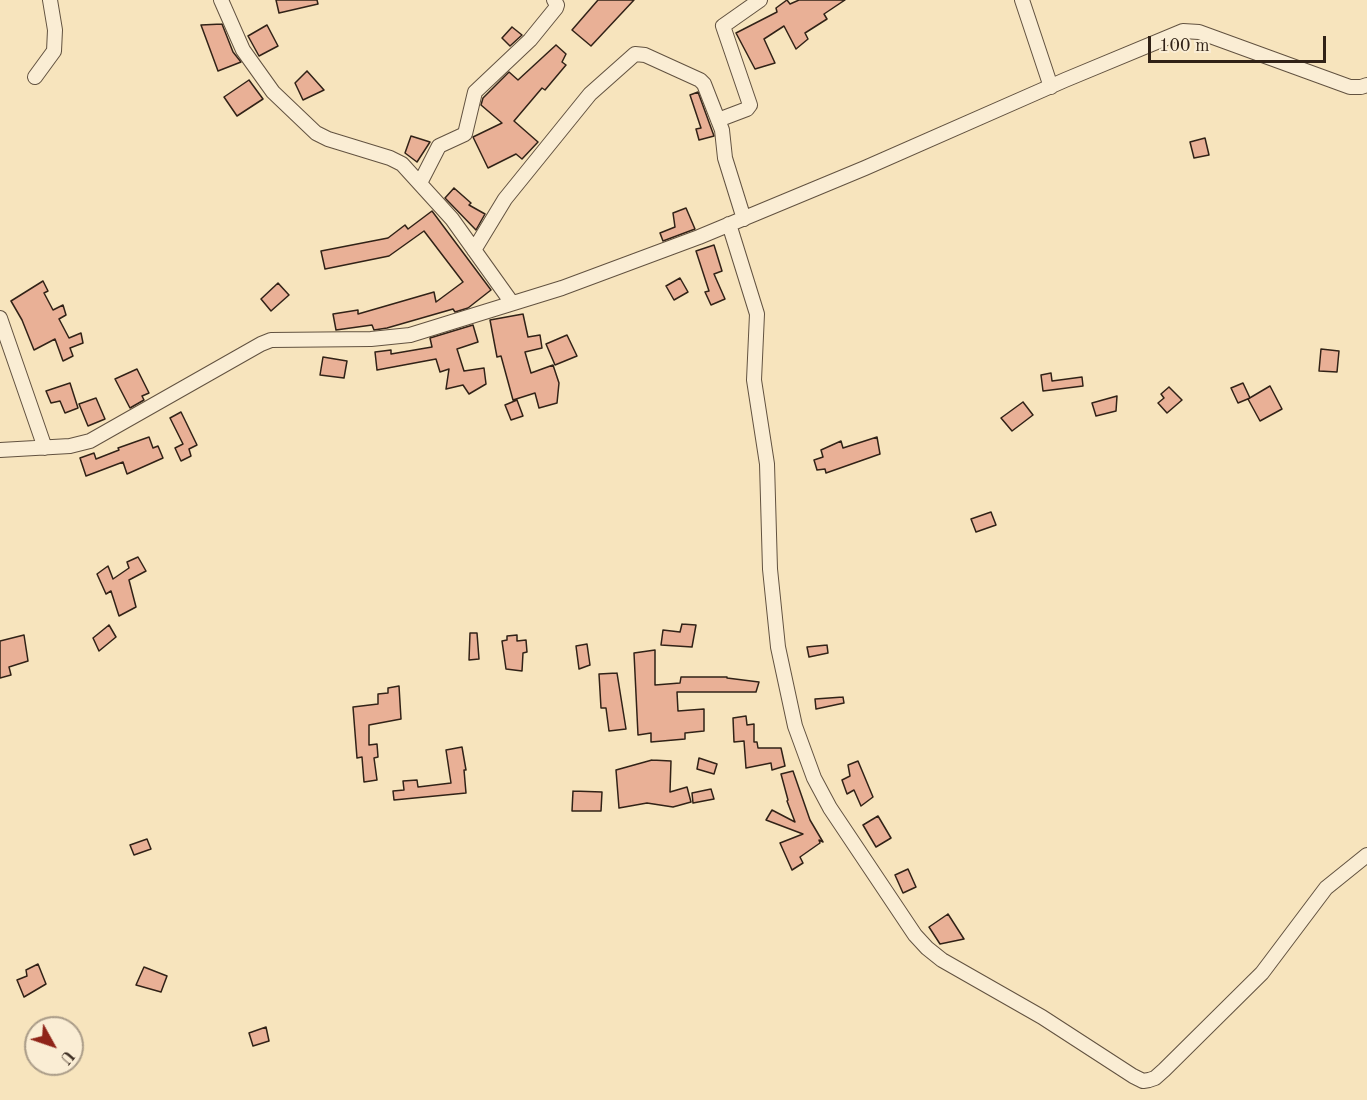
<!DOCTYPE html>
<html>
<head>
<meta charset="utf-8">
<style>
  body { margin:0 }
  #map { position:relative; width:1367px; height:1100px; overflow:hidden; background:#f7e4bd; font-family:"Old Standard TT",serif }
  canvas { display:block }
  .north { position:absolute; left:24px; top:1016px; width:60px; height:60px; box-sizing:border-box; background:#faedd4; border:2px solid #aa9c88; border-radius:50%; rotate:130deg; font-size:16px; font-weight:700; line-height:24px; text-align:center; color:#312217 }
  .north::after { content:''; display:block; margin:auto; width:21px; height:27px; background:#8f2418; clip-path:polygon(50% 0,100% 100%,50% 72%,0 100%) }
  .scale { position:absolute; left:1148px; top:36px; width:178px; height:27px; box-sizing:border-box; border:3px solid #312217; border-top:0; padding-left:8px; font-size:18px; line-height:21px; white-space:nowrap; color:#312217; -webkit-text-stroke:4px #faedd4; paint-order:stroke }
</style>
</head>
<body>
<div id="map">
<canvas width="1367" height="1100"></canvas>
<div class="north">U</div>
<div class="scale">100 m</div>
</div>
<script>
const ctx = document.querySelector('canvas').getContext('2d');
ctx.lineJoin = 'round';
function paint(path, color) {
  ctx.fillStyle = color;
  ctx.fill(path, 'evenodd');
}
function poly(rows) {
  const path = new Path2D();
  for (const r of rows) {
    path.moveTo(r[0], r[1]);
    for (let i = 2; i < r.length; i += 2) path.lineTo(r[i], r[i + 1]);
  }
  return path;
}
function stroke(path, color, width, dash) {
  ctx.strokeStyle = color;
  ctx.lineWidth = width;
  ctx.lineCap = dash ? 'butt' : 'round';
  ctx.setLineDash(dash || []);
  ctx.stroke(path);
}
const building = poly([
  [276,0,317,0,318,4,279,13,276,0],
  [598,0,634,0,591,46,572,30,598,0],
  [787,0,790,4,799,0,845,0,824,14,827,19,805,33,808,39,796,49,784,26,764,39,775,63,755,69,736,33,777,12,776,8,787,0],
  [222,24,233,52,241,62,218,71,201,25,222,24],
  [267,25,278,46,259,56,248,36,267,25],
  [512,27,522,35,510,46,502,38,512,27],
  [556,45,566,54,562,62,566,65,545,90,542,88,514,121,538,142,522,159,516,154,488,168,473,137,502,123,481,105,483,98,509,72,518,80,556,45],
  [307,71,324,90,303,100,295,83,307,71],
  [249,80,263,99,237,116,224,97,249,80],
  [698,92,714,136,699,140,696,129,701,128,690,95,698,92],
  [411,136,430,142,417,162,405,153,411,136],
  [1205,138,1209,155,1194,158,1190,142,1205,138],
  [454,188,471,203,469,205,485,214,476,230,445,198,454,188],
  [686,208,695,229,663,241,660,233,675,227,673,213,686,208],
  [432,211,491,290,468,308,455,312,453,309,387,328,374,330,372,325,336,330,333,314,358,310,358,314,434,292,436,302,463,282,424,231,389,256,325,269,321,251,388,238,405,225,408,229,432,211],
  [714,245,722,271,714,274,725,299,711,305,705,292,709,291,696,251,714,245],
  [680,278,688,292,674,300,666,286,680,278],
  [43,281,48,291,44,293,53,310,63,305,66,315,59,319,69,338,81,333,83,343,70,348,73,356,63,361,55,339,34,350,22,320,11,301,43,281],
  [278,283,289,295,271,311,261,299,278,283],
  [523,314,528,337,540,335,542,348,525,352,531,373,553,365,559,383,557,403,539,408,535,393,513,400,501,356,497,357,490,320,523,314],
  [473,325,478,342,457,349,464,371,484,368,486,384,469,394,463,385,446,389,449,369,440,372,436,359,377,370,375,352,391,350,391,354,432,347,430,338,473,325],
  [567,335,577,356,555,365,546,344,567,335],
  [1321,349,1339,351,1337,372,1319,371,1321,349],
  [323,357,347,361,344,378,320,375,323,357],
  [137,369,149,393,142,396,144,400,130,408,115,379,137,369],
  [1051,373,1052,381,1082,377,1083,386,1043,391,1041,375,1051,373],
  [70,383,78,408,65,413,60,401,51,403,46,391,70,383],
  [1243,383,1250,398,1238,403,1231,388,1243,383],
  [1270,386,1282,409,1260,421,1248,399,1270,386],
  [1169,387,1182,400,1167,413,1158,403,1164,398,1161,394,1169,387],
  [1117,396,1116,411,1096,416,1092,403,1117,396],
  [96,398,105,419,88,426,79,404,96,398],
  [517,400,523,416,511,420,505,405,517,400],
  [1023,402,1033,415,1012,431,1001,418,1023,402],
  [181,412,197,445,189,449,191,456,181,461,175,448,183,444,170,418,181,412],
  [149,437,153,448,158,446,163,458,127,474,123,462,86,476,80,458,94,453,96,459,119,450,118,448,149,437],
  [877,437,880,454,826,473,825,469,817,470,814,460,823,457,821,450,841,441,843,448,877,437],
  [991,512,996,525,976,532,971,519,991,512],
  [138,557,146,571,129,580,136,607,119,616,111,591,106,594,97,574,108,566,113,579,129,568,127,562,138,557],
  [682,624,696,625,692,647,661,645,663,630,680,632,682,624],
  [109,625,116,637,99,651,93,638,109,625],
  [470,633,477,633,479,659,469,660,470,633],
  [24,635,28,661,9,667,11,675,0,678,0,641,24,635],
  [517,635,517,641,526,640,527,652,523,653,522,671,506,669,502,641,507,640,507,636,517,635],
  [587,644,590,665,579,669,576,646,587,644],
  [827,645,828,653,809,657,807,647,827,645],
  [655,650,655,685,680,683,681,677,727,677,727,678,759,682,756,692,677,692,678,711,704,709,704,731,685,733,685,739,651,742,651,733,638,735,634,653,655,650],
  [617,673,626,729,609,731,606,708,601,708,599,674,617,673],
  [399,686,401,719,369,725,369,745,377,744,378,757,374,758,377,780,364,782,362,757,357,758,353,707,378,704,378,694,388,693,388,688,399,686],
  [843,697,844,703,816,709,815,699,843,697],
  [746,716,747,725,754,724,754,742,757,742,758,748,781,748,785,766,772,770,771,763,746,768,744,741,734,742,733,718,746,716],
  [462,747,466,770,464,770,466,793,394,800,393,791,404,790,403,781,417,780,418,787,451,783,446,750,462,747],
  [699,758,717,764,714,774,697,769,699,758],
  [652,760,671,761,670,792,687,787,691,802,673,807,647,803,619,808,616,770,652,760],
  [858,761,873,797,861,806,854,790,847,794,842,780,850,776,848,765,858,761],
  [793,771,810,820,823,842,819,840,820,843,800,857,803,863,792,870,780,843,803,834,766,820,772,810,795,822,787,801,788,800,781,774,793,771],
  [711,789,714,799,693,803,692,793,711,789],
  [573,791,602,792,601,811,572,811,573,791],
  [878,816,891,838,876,847,863,825,878,816],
  [147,839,151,849,134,855,130,845,147,839],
  [908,869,916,887,903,893,895,875,908,869],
  [948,914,964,939,940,944,929,927,948,914],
  [38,964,46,984,24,997,17,980,27,976,26,970,38,964],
  [144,967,167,976,161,992,136,985,144,967],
  [266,1027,269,1041,253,1046,249,1033,266,1027]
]);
const minor = poly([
  [221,0,243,50,273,92,316,133,328,139,390,158,402,164,452,219,512,303],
  [1022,0,1051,87],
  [35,77,54,51,55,30,50,0],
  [718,120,747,109,750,105,723,26,760,0],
  [420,183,439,146,465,134,475,92,530,40,556,8,557,5,554,0],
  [729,224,757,314,754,380,767,464,770,569,778,647,795,726,814,778,830,808,915,935,927,948,942,960,1042,1017,1133,1076,1143,1081,1149,1080,1155,1078,1164,1070,1262,973,1326,888,1367,855],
  [474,250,505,199,590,94,635,54,645,55,700,80,704,84,722,130,725,158,744,219],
  [0,318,45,448],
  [0,450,70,446,90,441,261,344,271,340,371,339,410,335,562,288,699,237,865,168,1065,80,1183,31,1199,32,1350,87,1361,87,1367,85]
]);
paint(building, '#e9b096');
stroke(building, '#312217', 1.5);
stroke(minor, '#625240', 16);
stroke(minor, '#faedd4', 14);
</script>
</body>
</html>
